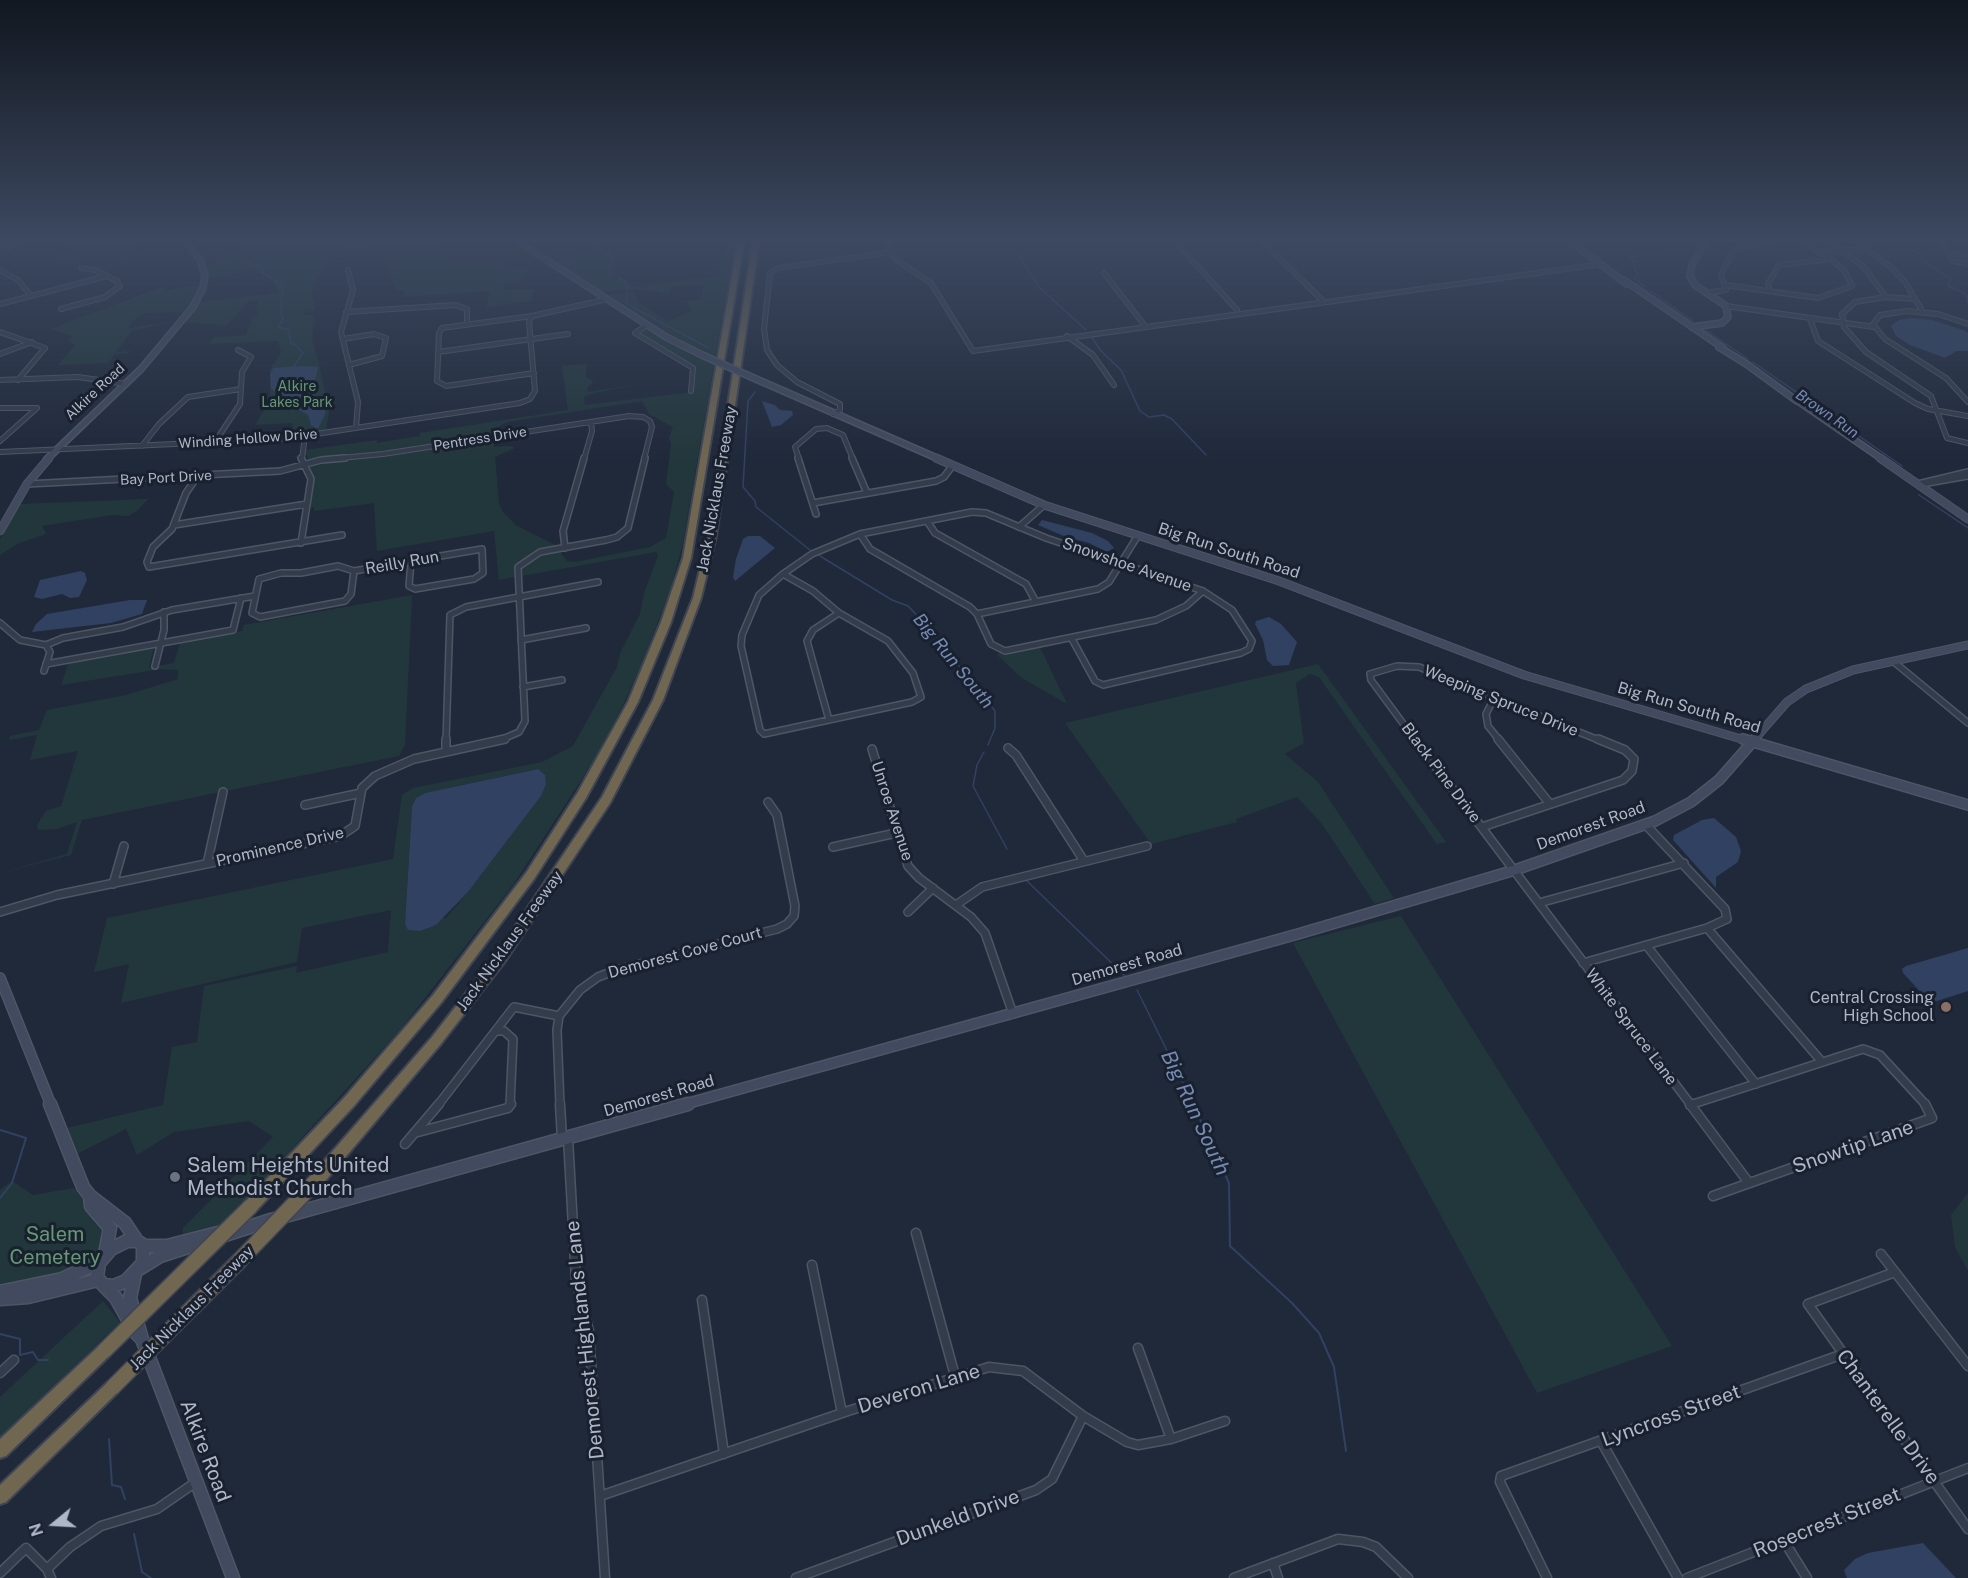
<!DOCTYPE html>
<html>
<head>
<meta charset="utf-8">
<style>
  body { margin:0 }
  #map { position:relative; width:1968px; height:1578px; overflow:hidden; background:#20293a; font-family:"Public Sans",sans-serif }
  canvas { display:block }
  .north { position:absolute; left:24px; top:1494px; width:60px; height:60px; -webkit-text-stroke:4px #19212f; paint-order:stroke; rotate:252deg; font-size:16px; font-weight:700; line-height:24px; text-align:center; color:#aeb6c7 }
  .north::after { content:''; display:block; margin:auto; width:21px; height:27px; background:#aeb6c7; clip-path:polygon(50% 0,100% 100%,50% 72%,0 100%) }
</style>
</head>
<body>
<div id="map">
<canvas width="1968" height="1578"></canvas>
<div class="north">N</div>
</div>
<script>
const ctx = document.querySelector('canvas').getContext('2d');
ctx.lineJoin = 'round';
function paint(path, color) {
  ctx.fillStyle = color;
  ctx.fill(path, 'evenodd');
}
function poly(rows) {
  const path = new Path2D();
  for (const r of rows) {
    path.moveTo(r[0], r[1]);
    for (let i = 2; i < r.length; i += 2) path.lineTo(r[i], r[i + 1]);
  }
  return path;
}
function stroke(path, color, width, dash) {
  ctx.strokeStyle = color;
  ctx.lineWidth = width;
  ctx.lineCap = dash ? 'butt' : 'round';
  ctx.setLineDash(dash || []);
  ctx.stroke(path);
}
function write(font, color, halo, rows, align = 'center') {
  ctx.font = font + ' "Public Sans",sans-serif';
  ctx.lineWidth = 6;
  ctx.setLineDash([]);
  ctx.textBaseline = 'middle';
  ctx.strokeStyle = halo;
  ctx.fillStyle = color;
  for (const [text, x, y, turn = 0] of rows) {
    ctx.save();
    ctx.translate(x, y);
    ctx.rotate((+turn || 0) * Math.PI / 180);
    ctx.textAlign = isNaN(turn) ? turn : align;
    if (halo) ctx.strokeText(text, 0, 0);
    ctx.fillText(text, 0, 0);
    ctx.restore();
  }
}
const green = poly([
  [54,241,131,241,143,255,120,261,104,254,67,263,55,257,72,250],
  [235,241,448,242,444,252,449,252,445,264,508,261,506,268,530,267,523,282,505,283,503,290,534,289,532,301,486,307,491,291,406,297,403,290,396,290,383,253,328,259,313,286,312,296,316,310,304,312,303,315,315,315,312,339,319,363,342,359,319,364,329,411,326,430,291,435,293,423,255,425,270,401,270,370,273,365,250,366,274,364,281,352,278,341,208,344,214,337,246,335,252,318,257,315,258,300,249,301,226,326,185,322,198,302,278,293,275,283,254,269,209,279,207,265,236,255,241,258,254,254,255,251,239,247],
  [590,241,601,241,600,245,617,259,615,274,610,277,615,280,622,277,632,287,718,276,725,241,736,241,715,359,686,345,604,295,633,292,638,298,638,302,668,321,692,311,686,301,701,300,703,285,671,287,668,294,640,289,599,292,553,263,595,249],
  [202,285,186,312,144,313,132,322,129,328,175,321,132,331,116,352,132,351,129,353,114,355,108,363,58,365,75,345,68,341,72,336,50,329,162,287,166,290],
  [644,328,714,364,683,543,671,588,639,671,619,713,591,765,513,885,400,1030,259,1185,213,1231,182,1239,183,1228,273,1137,249,1121,174,1132,137,1155,126,1129,77,1154,67,1128,163,1105,172,1047,197,1042,204,986,297,966,296,973,388,952,391,910,302,928,297,962,121,1003,129,964,94,972,107,918,393,859,402,795,413,788,542,762,573,746,617,667,620,653,640,614,644,593,658,556,656,552,499,580,494,531,377,551,374,503,314,511,314,507,310,508,314,480,305,450,377,440,377,443,420,436,420,433,568,410,562,366,586,364,586,377,594,382,587,387,588,392,634,385,590,394,584,397,585,405,692,392,696,373,694,367,637,333],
  [642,401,649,414,673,427,669,438,671,444,666,484,674,492,666,538,650,547,575,562,567,561,555,545,517,526,503,512,499,504,495,457,515,448,510,446,494,447,494,429,507,422],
  [537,769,545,775,541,796,468,892,446,918,405,923,412,806,416,798,425,793],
  [148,499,137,511,128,516,112,515,42,526,46,533,44,535,19,543,0,555,0,539,19,504],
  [412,595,405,745,399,756,82,820,71,855,0,873,67,854,77,822,57,829,38,830,37,825,46,811,61,806,78,751,30,760,37,735,9,740,10,736,39,730,47,710,126,695,178,679,178,670,161,669,61,685,69,662,154,646,149,668,174,663,180,642,242,631,244,625],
  [1039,645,1067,704,1022,678,997,655,1001,650],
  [1318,664,1446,842,1437,844,1319,677,1310,674,1296,683,1304,743,1285,754,1318,782,1394,898,1375,904,1322,824,1297,797,1236,819,1237,822,1151,844,1065,723],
  [1401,916,1672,1346,1537,1393,1293,943],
  [12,1181,33,1195,74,1188,100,1222,103,1235,99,1249,91,1260,73,1271,0,1289,0,1190],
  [1968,1193,1968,1271,1955,1247,1951,1215],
  [103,1301,120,1322,0,1437,0,1397]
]);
const water = poly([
  [1911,318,1932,320,1963,330,1968,333,1968,351,1957,351,1945,358,1910,345,1896,336,1891,326,1899,320],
  [301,366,318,367,312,396,326,412,318,429,311,425,308,415,284,401,271,388,270,375,273,368],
  [762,401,775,405,780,410,792,411,793,415,781,425,772,427],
  [1042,520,1092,533,1108,541,1114,548,1107,552,1089,543,1066,537,1038,525],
  [748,536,760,536,775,548,735,581,733,577,736,559,743,539],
  [81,571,85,573,87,580,79,597,70,598,62,594,42,599,34,597,40,580],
  [130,600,147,600,142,614,111,623,32,632,36,624,47,614],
  [1269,617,1281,624,1297,642,1289,665,1273,666,1267,660,1263,640,1255,624,1256,621],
  [538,769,545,775,546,784,541,796,468,892,436,925,420,931,408,930,405,924,412,806,416,798,425,793],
  [1714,818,1736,837,1741,851,1738,862,1716,877,1716,888,1673,840,1674,835,1702,820],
  [1968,948,1968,991,1934,1002,1928,1000,1903,973,1902,969,1906,966],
  [1923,1543,1956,1578,1847,1578,1844,1570,1855,1559,1868,1553]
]);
const streamFar1 = poly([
  [224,241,229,252,243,258,241,261,264,268,262,272,282,285,281,315,284,318,278,327,289,330,291,344,295,344,303,353,294,366],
  [597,241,598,248,610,252,607,256,613,258,609,268,610,274,614,276],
  [1010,241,1039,287,1086,330],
  [1907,241,1904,247,1920,253,1923,261,1950,278,1948,286,1966,294,1968,303],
  [618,277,626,282,627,289],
  [1636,277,1638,275,1631,257,1687,249,1678,241],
  [1634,278,1645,287],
  [1649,290,1693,321],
  [627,292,626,302,634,308,709,348],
  [1706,330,1748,359],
  [1091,336,1101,351,1121,370,1140,411,1149,417,1164,415,1172,419,1206,455],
  [1753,362,1902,466],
  [755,392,748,401,743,487,755,501,756,507,810,550],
  [1919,495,1968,528],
  [820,556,892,600,908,606,927,626,995,711,995,728,988,745],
  [984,752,977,765,973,786,1007,849],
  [1026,880,1125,976],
  [1137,990,1194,1105]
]);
const stream = poly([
  [1193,1104,1229,1183,1230,1246,1292,1303,1319,1333,1334,1367,1346,1451],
  [0,1130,26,1138,12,1183,0,1198],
  [0,1334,20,1339,20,1355,33,1352,38,1360,48,1360],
  [109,1439,112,1485,121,1487,125,1499],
  [134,1534,142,1572,151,1578]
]);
const streetFar3 = poly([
  [886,241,894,258,931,283,973,351,1602,264],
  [1064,241,1085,241],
  [1175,241,1237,310],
  [1262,241,1324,302],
  [1823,241,1837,247,1863,266,1886,297],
  [1856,241,1892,268,1905,282,1923,312],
  [1941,241,1954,261,1968,264],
  [0,250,25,241],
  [1822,252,1866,249],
  [1949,253,1968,255],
  [0,270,18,280,30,295],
  [348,270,353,290,341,332,358,402,356,428],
  [1104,273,1145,326],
  [1725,285,1818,298,1852,286,1846,273,1831,259,1799,241],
  [1770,291,1768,284,1779,265,1831,259],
  [1707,293,1726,290,1721,275,1734,249,1776,241],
  [1915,299,1886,297,1855,302,1842,314,1844,327,1866,352,1931,396,1947,438,1968,443],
  [0,304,107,276],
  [1726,306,1874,327],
  [61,309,105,297,120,286,117,281,95,270,81,268],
  [346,312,456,305,467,309,467,323],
  [532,316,442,328,439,333,437,381,446,386,534,373],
  [532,316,608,299],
  [1810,319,1818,341,1915,403,1928,409,1968,416],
  [1968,324,1938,314,1907,311,1880,315,1873,324,1885,339,1946,378,1968,402],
  [647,325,635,333,693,368,691,391],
  [0,332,45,348,18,380],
  [1067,336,1093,355,1114,385],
  [343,339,374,334,386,338,382,356,349,365],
  [438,352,568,334],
  [0,354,32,342],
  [0,380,78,377,126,384],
  [0,408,37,408,0,441],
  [833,414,840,410,840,404,797,382,777,365,767,350,764,329,770,273,778,268,891,252],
  [215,442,240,404,242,372,251,357,238,350],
  [142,446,159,424,188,397,241,389],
  [0,452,283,439,520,403,530,399,535,391,529,322,532,316],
  [302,459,305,436],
  [330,459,383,454,629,416,643,417,650,421,652,427,644,459],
  [584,459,592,431,591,422],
  [799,459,795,447,816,429,827,428,843,435,853,459]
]);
const streetFar2 = poly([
  [798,458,816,514],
  [852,458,867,493],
  [197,477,186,493,172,529,153,547,147,562,149,567,342,535],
  [27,484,280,471,321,460,345,458],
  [1918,484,1968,472],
  [1922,484,1968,476],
  [813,503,936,481,944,477,950,469],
  [927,521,935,533,1026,584,1036,602],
  [174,525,307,504],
  [1019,527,1044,505],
  [860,534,870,549,970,607,977,614,991,644,1005,651,1156,620,1186,606,1203,591],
  [301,543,311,479,301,458],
  [565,548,563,531,584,458],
  [482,549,483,573,474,579,415,589,409,586,411,561,482,549],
  [338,566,354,571,351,594,345,601,260,617,252,613,259,579,281,573,301,573,338,566],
  [354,571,411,561],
  [783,574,813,591,839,613,888,641,913,673,921,697,912,702,764,734,760,730,741,646,742,635,759,595,783,574],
  [783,574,812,554,860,534,972,512,986,513,1046,538,1203,591,1232,610,1252,641,1249,649,1241,653,1103,685,1095,681,1072,639],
  [977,614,1098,589,1109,582,1137,537],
  [0,623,20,640,46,645],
  [521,640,586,628],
  [46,645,63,638,123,627,172,610,255,596],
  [1894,662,1968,723],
  [46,664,233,630,241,598],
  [155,666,164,630,164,612],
  [44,671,50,652,46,645],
  [523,687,562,680],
  [1494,698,1486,714,1488,726,1500,741],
  [829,720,807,641,813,630,839,613],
  [446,741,450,615,466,607,598,582],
  [498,741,519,732,525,721,518,567,540,552,606,540,617,537,628,528,645,458],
  [1416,741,1371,680,1370,674,1397,666,1419,667,1601,741]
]);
const streetFar1 = poly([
  [1415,739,1691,1105],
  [1498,739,1550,804],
  [1008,748,1016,755,1084,861],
  [872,749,908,866,919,878,971,917,985,933,1013,1014],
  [446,751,446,739],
  [305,805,361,793],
  [1482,827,1623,780,1632,771,1634,759,1625,750,1598,739],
  [833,847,896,833],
  [207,864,223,792],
  [113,884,124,846],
  [1539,903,1684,863],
  [956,905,982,887,1147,846],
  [0,912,57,895,340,836,355,826,362,788,375,776,414,759,505,739],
  [908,912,933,888],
  [1707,928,1822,1062],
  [1646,945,1756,1084],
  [1583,963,1707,928,1727,919,1725,909,1645,824],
  [497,1031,504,1031,513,1039,510,1105],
  [438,1105,514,1007,559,1016],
  [560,1105,557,1030,559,1016,580,990,598,977,616,970,777,929,787,924,794,916,795,906,777,815,768,802],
  [1690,1105,1863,1049,1880,1055,1926,1105]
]);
const street = poly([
  [560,1104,562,1139],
  [1690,1104,1749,1183],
  [1690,1105,1693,1104],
  [418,1132,508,1108,511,1104],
  [568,1138,576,1280,589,1331,605,1578],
  [405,1144,439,1104],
  [1713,1196,1932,1118,1925,1104],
  [916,1233,955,1376],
  [1881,1254,1968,1366],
  [812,1265,842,1413],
  [1895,1272,1808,1304,1968,1529],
  [702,1300,724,1454],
  [1138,1348,1171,1439],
  [0,1373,14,1360],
  [1601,1441,1678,1578],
  [600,1496,848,1411,989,1367,1023,1371,1083,1416,1127,1442,1138,1445,1171,1439,1225,1421],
  [1784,1541,1807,1578],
  [1273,1563,1278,1578],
  [0,1573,26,1548,47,1569],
  [51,1578,47,1569,70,1547,101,1526,157,1509,196,1482],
  [796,1578,1036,1490,1052,1479,1083,1416],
  [1234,1578,1338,1539,1363,1542,1376,1547,1408,1578],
  [1547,1578,1500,1482,1501,1476,1843,1354],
  [1687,1578,1968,1468]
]);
const secondaryFar3 = poly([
  [517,241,666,337,702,355],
  [1570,241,1627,284],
  [1624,280,1723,348],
  [1692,327,1722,323,1728,317,1726,306,1695,285,1690,276,1692,265,1705,241],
  [1719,347,1748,365],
  [1745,363,1797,401],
  [756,379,939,459],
  [1795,399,1882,459],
  [47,459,141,369,193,307,203,288,205,275,200,260,186,241]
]);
const secondaryFar2 = poly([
  [936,458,1044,505,1279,581,1524,675,1748,741],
  [1880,458,1968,519],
  [0,531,27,484,49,458],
  [1753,741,1787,702,1806,689,1853,670,1968,645]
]);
const secondaryFar1 = poly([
  [1743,739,1968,805],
  [0,978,51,1105],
  [682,1105,1298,934,1515,870,1655,821,1691,802,1719,780,1755,739]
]);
const secondary = poly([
  [50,1104,83,1187,90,1196,125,1223,137,1241],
  [90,1196,91,1206,110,1228,105,1254],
  [127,1241,137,1241,143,1245,143,1263,126,1281,114,1286,103,1285,97,1277,99,1263,111,1249,127,1241],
  [144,1246,167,1246,222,1232],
  [139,1269,160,1256,271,1220,688,1104],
  [135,1274,130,1298,142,1339,233,1578],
  [104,1286,116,1298,135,1332,142,1339],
  [0,1292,62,1279,99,1262],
  [0,1299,28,1297,98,1280]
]);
const highway = poly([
  [738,241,744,241,691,558,671,622,638,702,586,798,534,879,441,1003,353,1107,255,1212,250,1214,245,1212,243,1207,245,1202,343,1099,433,995,526,873,578,792,628,702,661,622,683,558,738,241],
  [753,241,759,241,716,536,701,598,663,700,610,803,506,960,440,1045,321,1186,316,1188,311,1186,309,1181,311,1176,432,1037,498,952,602,797,653,700,693,598,708,536,753,241],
  [240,1253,245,1255,247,1260,245,1265,198,1312,193,1314,188,1312,186,1307,188,1302,235,1255,240,1253],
  [105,1342,110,1345,113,1350,110,1355,6,1456,0,1458,0,1439,100,1345,105,1342],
  [113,1379,118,1382,121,1387,118,1392,6,1502,0,1504,0,1485,108,1382,113,1379]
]);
const secondaryBridge = poly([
  [702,355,756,379]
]);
const highwayBridge = poly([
  [240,1260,316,1181],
  [105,1350,250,1207],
  [113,1387,193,1307]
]);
const markers = [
  [1946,1007,6,"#8d6e63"],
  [175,1177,6,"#6b7280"]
];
const farParknames = [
  ["Alkire",297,387],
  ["Lakes Park",297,403]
];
const farStreetnames = [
  ["Alkire Road",95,392,-43],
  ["Winding Hollow Drive",248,439,-4],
  ["Pentress Drive",480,439,-9],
  ["Bay Port Drive",166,478,-3]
];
const farWaternames = [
  ["Brown Run",1827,414,35]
];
const streetNames = [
  ["Jack Nicklaus Freeway",717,489,-80],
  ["Big Run South Road",1229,551,18],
  ["Reilly Run",402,563,-10],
  ["Snowshoe Avenue",1127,565,19],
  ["Weeping Spruce Drive",1501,701,22],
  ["Big Run South Road",1689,708,16],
  ["Black Pine Drive",1441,773,53],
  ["Unroe Avenue",892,811,72],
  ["Demorest Road",1591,826,-20],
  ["Prominence Drive",280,847,-13],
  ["Jack Nicklaus Freeway",510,941,-54],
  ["Demorest Cove Court",685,953,-15],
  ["Demorest Road",1127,965,-16],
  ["White Spruce Lane",1631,1027,53],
  ["Demorest Road",659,1096,-16],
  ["Jack Nicklaus Freeway",192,1308,-45]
];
const poiNames = [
  ["Central Crossing",1934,998],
  ["High School",1934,1016]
];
const waterNames = [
  ["Big Run South",953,661,51]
];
const nearStreetnames = [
  ["Snowtip Lane",1853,1147,-19],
  ["Demorest Highlands Lane",585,1340,-96],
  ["Deveron Lane",919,1389,-17],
  ["Lyncross Street",1671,1416,-20],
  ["Chanterelle Drive",1888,1417,54],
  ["Alkire Road",205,1451,69],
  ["Dunkeld Drive",958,1518,-20],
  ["Rosecrest Street",1827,1523,-22]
];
const nearPoinames = [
  ["Salem Heights United",187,1166],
  ["Methodist Church",187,1189]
];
const nearParknames = [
  ["Salem",55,1235],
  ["Cemetery",55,1258]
];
const nearWaternames = [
  ["Big Run South",1195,1113,65]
];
paint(green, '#22373b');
paint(water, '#304161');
stroke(streamFar1, '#304161', 1.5);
stroke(stream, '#304161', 2);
stroke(streetFar3, '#4e5665', 6);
stroke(streetFar2, '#4e5665', 8);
stroke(streetFar1, '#4e5665', 10);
stroke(street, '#4e5665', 11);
stroke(secondaryFar3, '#4e5665', 8);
stroke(secondaryFar2, '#4e5665', 9);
stroke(secondaryFar1, '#4e5665', 12);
stroke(secondary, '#4e5665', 15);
stroke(highway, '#3e4655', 4);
stroke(streetFar3, '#333c4b', 4);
stroke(streetFar2, '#333c4b', 5);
stroke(streetFar1, '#333c4b', 7);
stroke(street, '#333c4b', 8);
stroke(secondaryFar3, '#414a5e', 5);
stroke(secondaryFar2, '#414a5e', 7);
stroke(secondaryFar1, '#414a5e', 9);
stroke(secondary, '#414a5e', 12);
paint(highway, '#716650');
stroke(secondaryBridge, '#4e5665', 8, []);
stroke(highwayBridge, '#3e4655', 18, []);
stroke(secondaryBridge, '#414a5e', 5);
stroke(highwayBridge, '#716650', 15);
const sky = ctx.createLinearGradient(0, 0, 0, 462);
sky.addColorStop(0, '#121720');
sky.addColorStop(0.52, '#3c4960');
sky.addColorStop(1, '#3c496000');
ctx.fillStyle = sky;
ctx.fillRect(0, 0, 1968, 462);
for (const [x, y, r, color] of markers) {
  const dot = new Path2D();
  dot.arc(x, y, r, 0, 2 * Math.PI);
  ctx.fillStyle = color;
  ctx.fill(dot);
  stroke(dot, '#19212f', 2);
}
write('14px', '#649973', '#19212f', farParknames);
write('14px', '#aeb6c7', '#19212f', farStreetnames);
write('italic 15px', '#748ab2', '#19212f', farWaternames);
write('16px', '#aeb6c7', '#19212f', streetNames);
write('16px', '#aeb6c7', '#19212f', poiNames, 'right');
write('italic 18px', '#748ab2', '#19212f', waterNames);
write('20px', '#aeb6c7', '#19212f', nearStreetnames);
write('20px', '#aeb6c7', '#19212f', nearPoinames, 'left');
write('20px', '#649973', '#19212f', nearParknames);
write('italic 21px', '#748ab2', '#19212f', nearWaternames);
</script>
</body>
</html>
